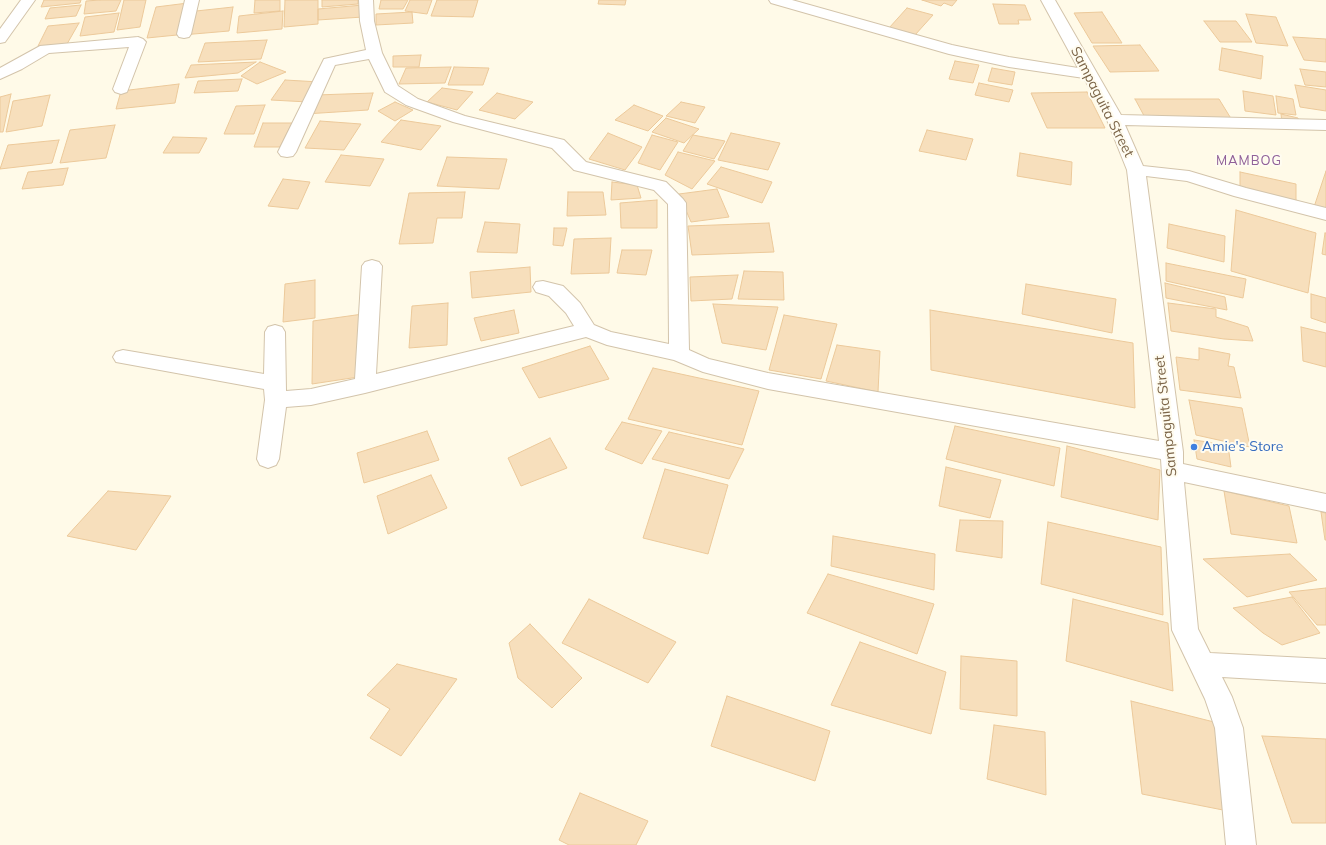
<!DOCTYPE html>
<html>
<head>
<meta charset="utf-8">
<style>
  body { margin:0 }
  canvas { display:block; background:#fffae8 }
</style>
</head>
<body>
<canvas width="1326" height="845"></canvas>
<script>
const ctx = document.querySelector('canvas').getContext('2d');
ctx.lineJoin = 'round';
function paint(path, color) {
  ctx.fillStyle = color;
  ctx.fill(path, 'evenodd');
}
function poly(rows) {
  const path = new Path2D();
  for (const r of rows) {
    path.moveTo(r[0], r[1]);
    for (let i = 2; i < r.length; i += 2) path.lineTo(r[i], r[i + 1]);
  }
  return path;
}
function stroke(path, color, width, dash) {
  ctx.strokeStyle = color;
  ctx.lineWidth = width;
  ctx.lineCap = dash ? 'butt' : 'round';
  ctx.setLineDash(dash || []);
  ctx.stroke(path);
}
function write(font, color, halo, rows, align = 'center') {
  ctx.font = font + ' Mulish,sans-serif';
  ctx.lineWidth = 4;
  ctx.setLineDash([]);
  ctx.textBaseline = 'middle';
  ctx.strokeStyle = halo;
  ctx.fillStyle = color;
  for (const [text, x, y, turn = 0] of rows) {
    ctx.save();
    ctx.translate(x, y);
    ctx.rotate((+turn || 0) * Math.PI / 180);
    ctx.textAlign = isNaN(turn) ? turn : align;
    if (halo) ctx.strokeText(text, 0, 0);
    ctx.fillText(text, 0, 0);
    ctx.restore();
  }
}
const building = poly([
  [44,0,81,0,80,3,41,7,44,0],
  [100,0,121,0,116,11,84,14,86,1,100,0],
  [124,0,146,0,140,27,117,30,124,0],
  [255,0,280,0,280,11,254,13,255,0],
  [285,0,318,0,318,24,284,27,285,0],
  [322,0,358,0,358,4,322,7,322,0],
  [381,0,408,0,403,9,379,9,381,0],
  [410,0,432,0,427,14,405,11,410,0],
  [437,0,478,0,473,17,431,16,437,0],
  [599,0,626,0,625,5,598,4,599,0],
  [922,0,957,0,952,6,944,3,941,6,922,0],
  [188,3,177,35,147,38,156,7,188,3],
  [993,4,1025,5,1031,20,1018,20,1019,24,999,24,993,4],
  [81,5,76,16,45,19,50,8,81,5],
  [363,5,363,17,318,20,318,9,363,5],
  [233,7,229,31,182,35,187,12,233,7],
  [907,8,933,15,915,35,889,28,907,8],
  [283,11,282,29,237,33,239,16,283,11],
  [412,12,413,23,376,25,376,14,412,12],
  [1102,12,1122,43,1092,43,1074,13,1102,12],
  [119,13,114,32,80,36,85,17,119,13],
  [1246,14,1276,17,1288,46,1256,43,1246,14],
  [1204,21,1236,21,1252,42,1220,42,1204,21],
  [79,23,67,44,38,46,48,26,79,23],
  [1293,37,1326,39,1326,62,1304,60,1293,37],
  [267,40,261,59,198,62,205,43,267,40],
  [1140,45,1159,71,1110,72,1093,46,1140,45],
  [1222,48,1263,56,1261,79,1219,70,1222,48],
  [421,55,419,67,393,67,393,56,421,55],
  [955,61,979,65,973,83,949,79,955,61],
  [256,62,238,73,185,78,191,65,256,62],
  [260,62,286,72,257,84,241,76,260,62],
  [451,67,445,83,399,84,406,68,451,67],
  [454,67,489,68,483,85,448,85,454,67],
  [992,68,1015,72,1012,85,988,81,992,68],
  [1300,69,1326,72,1326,87,1305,85,1300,69],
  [242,79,238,91,194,93,198,81,242,79],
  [285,80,320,82,308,102,271,100,285,80],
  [979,83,1013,90,1009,102,975,95,979,83],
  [179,84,175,103,116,109,121,91,179,84],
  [1295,85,1326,90,1326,111,1300,107,1295,85],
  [442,88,473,92,457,110,427,102,442,88],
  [1243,91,1273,96,1276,115,1245,111,1243,91],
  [1087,92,1105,128,1047,128,1031,93,1087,92],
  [373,93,368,110,305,114,316,95,373,93],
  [497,93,533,102,515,119,479,110,497,93],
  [11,94,3,132,0,132,0,97,11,94],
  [50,95,42,126,6,132,13,101,50,95],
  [1276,96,1293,99,1296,115,1278,113,1276,96],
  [1135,99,1219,99,1235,125,1149,125,1135,99],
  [395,102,413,110,395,121,378,111,395,102],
  [681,102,705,107,695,123,666,116,681,102],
  [265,105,254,134,224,134,236,106,265,105],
  [634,105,663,116,648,131,615,120,634,105],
  [1281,114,1298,118,1299,126,1282,123,1281,114],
  [666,118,699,129,684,143,652,132,666,118],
  [401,120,441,126,421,150,381,142,401,120],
  [320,121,361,124,344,150,305,148,320,121],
  [263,123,292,123,280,147,254,147,263,123],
  [115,125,106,158,60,163,70,130,115,125],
  [927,130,973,139,966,160,919,151,927,130],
  [608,133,642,147,625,170,589,159,608,133],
  [731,133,780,143,768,170,718,160,731,133],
  [652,135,678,142,660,170,638,163,652,135],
  [693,135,725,141,714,159,683,151,693,135],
  [173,137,207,138,199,153,163,153,173,137],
  [59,140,52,163,0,169,8,145,59,140],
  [678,152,715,161,692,189,665,175,678,152],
  [1020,153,1072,162,1071,185,1017,176,1020,153],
  [341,155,384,159,370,186,325,182,341,155],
  [447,157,507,159,499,189,437,186,447,157],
  [721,167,772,182,762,203,707,184,721,167],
  [68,168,63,185,22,189,28,172,68,168],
  [1326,171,1326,210,1314,207,1326,171],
  [1240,172,1296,184,1296,204,1240,192,1240,172],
  [283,179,310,182,298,209,268,206,283,179],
  [612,182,637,185,641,198,611,200,612,182],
  [717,189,729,217,691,222,679,194,717,189],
  [465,192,462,218,437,218,433,243,399,244,409,193,465,192],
  [568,192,603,192,606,215,567,216,568,192],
  [657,200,657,228,621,228,620,203,657,200],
  [1236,210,1316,233,1308,293,1231,271,1236,210],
  [485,222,520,224,517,253,477,252,485,222],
  [769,223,774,252,692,255,688,226,769,223],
  [1169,224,1225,236,1224,262,1167,248,1169,224],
  [554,228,567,228,563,246,553,245,554,228],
  [1325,233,1326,233,1326,255,1322,254,1325,233],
  [611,238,609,273,571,274,574,239,611,238],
  [622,250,652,250,646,275,617,273,622,250],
  [1166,263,1246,279,1243,298,1166,281,1166,263],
  [530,267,531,292,472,298,470,272,530,267],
  [744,271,783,272,784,300,738,299,744,271],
  [738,275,732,299,691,301,690,277,738,275],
  [315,280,315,318,283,322,285,284,315,280],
  [1165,283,1225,297,1227,310,1166,298,1165,283],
  [1026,284,1116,299,1112,333,1022,314,1026,284],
  [1311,294,1326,298,1326,323,1311,318,1311,294],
  [448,303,447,345,409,348,412,306,448,303],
  [1168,303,1216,309,1216,317,1248,327,1253,341,1224,339,1171,331,1168,303],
  [713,304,778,307,766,350,722,343,713,304],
  [514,310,519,333,481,341,474,318,514,310],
  [930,310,1133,343,1135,408,931,370,930,310],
  [363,314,365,376,312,384,313,321,363,314],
  [784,315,837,324,821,379,769,370,784,315],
  [1301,327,1326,333,1326,367,1303,361,1301,327],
  [837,345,880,351,878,392,826,381,837,345],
  [590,346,609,379,539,398,522,368,590,346],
  [1199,348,1230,354,1228,366,1234,367,1241,398,1180,390,1176,357,1199,360,1199,348],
  [653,368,759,391,742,445,628,419,653,368],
  [1189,400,1242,408,1250,447,1196,435,1189,400],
  [622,422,662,431,642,464,605,449,622,422],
  [955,426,1060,448,1054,486,946,459,955,426],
  [427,431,439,460,364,483,357,453,427,431],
  [669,432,744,449,729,479,652,459,669,432],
  [550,438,567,468,521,486,508,458,550,438],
  [1194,440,1228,445,1231,467,1197,459,1194,440],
  [1067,446,1160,470,1158,520,1061,497,1067,446],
  [946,467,1001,480,990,518,939,506,946,467],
  [665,469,728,485,708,554,643,538,665,469],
  [431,475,447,508,388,534,377,496,431,475],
  [108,491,171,496,136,550,67,536,108,491],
  [1224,491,1289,506,1297,543,1231,534,1224,491],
  [1321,512,1326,513,1326,540,1325,540,1321,512],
  [960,520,1003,521,1002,558,956,551,960,520],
  [1048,522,1161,547,1163,615,1041,584,1048,522],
  [833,536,935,554,934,590,831,566,833,536],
  [1290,554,1317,580,1247,597,1203,559,1290,554],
  [828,574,934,604,917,654,807,613,828,574],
  [1326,588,1326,625,1317,625,1289,592,1326,588],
  [1292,597,1320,633,1282,645,1263,633,1233,608,1292,597],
  [589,599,676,642,648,683,562,643,589,599],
  [1073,599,1168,623,1173,691,1066,661,1073,599],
  [530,624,582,678,552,708,518,678,509,643,530,624],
  [860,642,946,672,931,734,831,705,860,642],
  [961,656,1017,661,1017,716,960,709,961,656],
  [397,664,457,679,401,756,370,738,390,709,367,695,397,664],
  [727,696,830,731,815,781,711,746,727,696],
  [1131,701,1214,722,1228,811,1142,794,1131,701],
  [994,725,1045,732,1046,795,987,779,994,725],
  [1262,736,1326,739,1326,823,1292,823,1262,736],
  [580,793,648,821,636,845,569,845,559,840,580,793]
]);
const minor = poly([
  [21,0,35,0,5,42,0,43,0,29,21,0],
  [185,0,199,0,191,34,189,37,184,38,179,37,177,34,185,0],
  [359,0,373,0,374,21,382,53,398,86,418,99,465,116,564,140,586,162,666,182,683,199,686,203,689,350,709,359,768,373,1159,441,1127,170,1107,120,1084,78,1009,67,949,54,771,3,769,0,792,0,952,45,1009,57,1078,68,1041,0,1055,0,1121,115,1326,120,1326,130,1125,125,1143,166,1189,171,1246,188,1326,208,1326,220,1234,196,1187,181,1146,176,1183,452,1183,464,1326,494,1326,512,1184,482,1198,629,1210,653,1326,659,1326,683,1222,677,1232,697,1243,728,1256,845,1226,845,1215,728,1205,699,1172,630,1161,459,768,389,703,372,674,360,607,345,586,337,365,393,311,405,286,407,279,459,276,465,268,468,260,465,257,459,265,400,264,389,116,362,113,357,116,352,123,350,264,374,265,332,268,327,275,325,282,327,285,332,286,391,311,389,355,379,362,266,365,262,372,260,379,262,382,266,376,374,574,326,566,313,549,296,536,292,533,287,536,282,543,281,563,286,580,303,594,325,611,332,669,344,668,204,654,190,574,170,552,148,453,122,406,105,385,92,369,59,335,65,296,152,293,156,287,157,281,156,278,152,324,59,366,50,360,21,359,0],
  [138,37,143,39,146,42,127,92,121,94,115,92,113,89,129,47,49,53,22,69,0,79,0,68,40,46,138,37]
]);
const markers = [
  [1194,447,4,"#3f7fe0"]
];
const farQuarternames = [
  ["MAMBOG",1249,161]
];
const streetNames = [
  ["Sampaguita Street",1102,102,63],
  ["Sampaguita Street",1166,416,-96]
];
const shopNames = [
  ["Amie's Store",1202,447]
];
paint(building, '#f7dfbc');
stroke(building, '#ecc99a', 1);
stroke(minor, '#d3c4ab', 2);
paint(minor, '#fff');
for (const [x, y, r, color] of markers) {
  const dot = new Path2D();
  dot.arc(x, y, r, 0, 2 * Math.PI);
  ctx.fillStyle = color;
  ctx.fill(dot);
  stroke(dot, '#fffcf0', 1.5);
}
ctx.letterSpacing = '1px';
write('13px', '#906099', '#fffcf0', farQuarternames);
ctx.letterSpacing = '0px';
write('14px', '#7c6548', '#fffcf0', streetNames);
write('14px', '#366cbe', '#fffcf0', shopNames, 'left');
</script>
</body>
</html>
